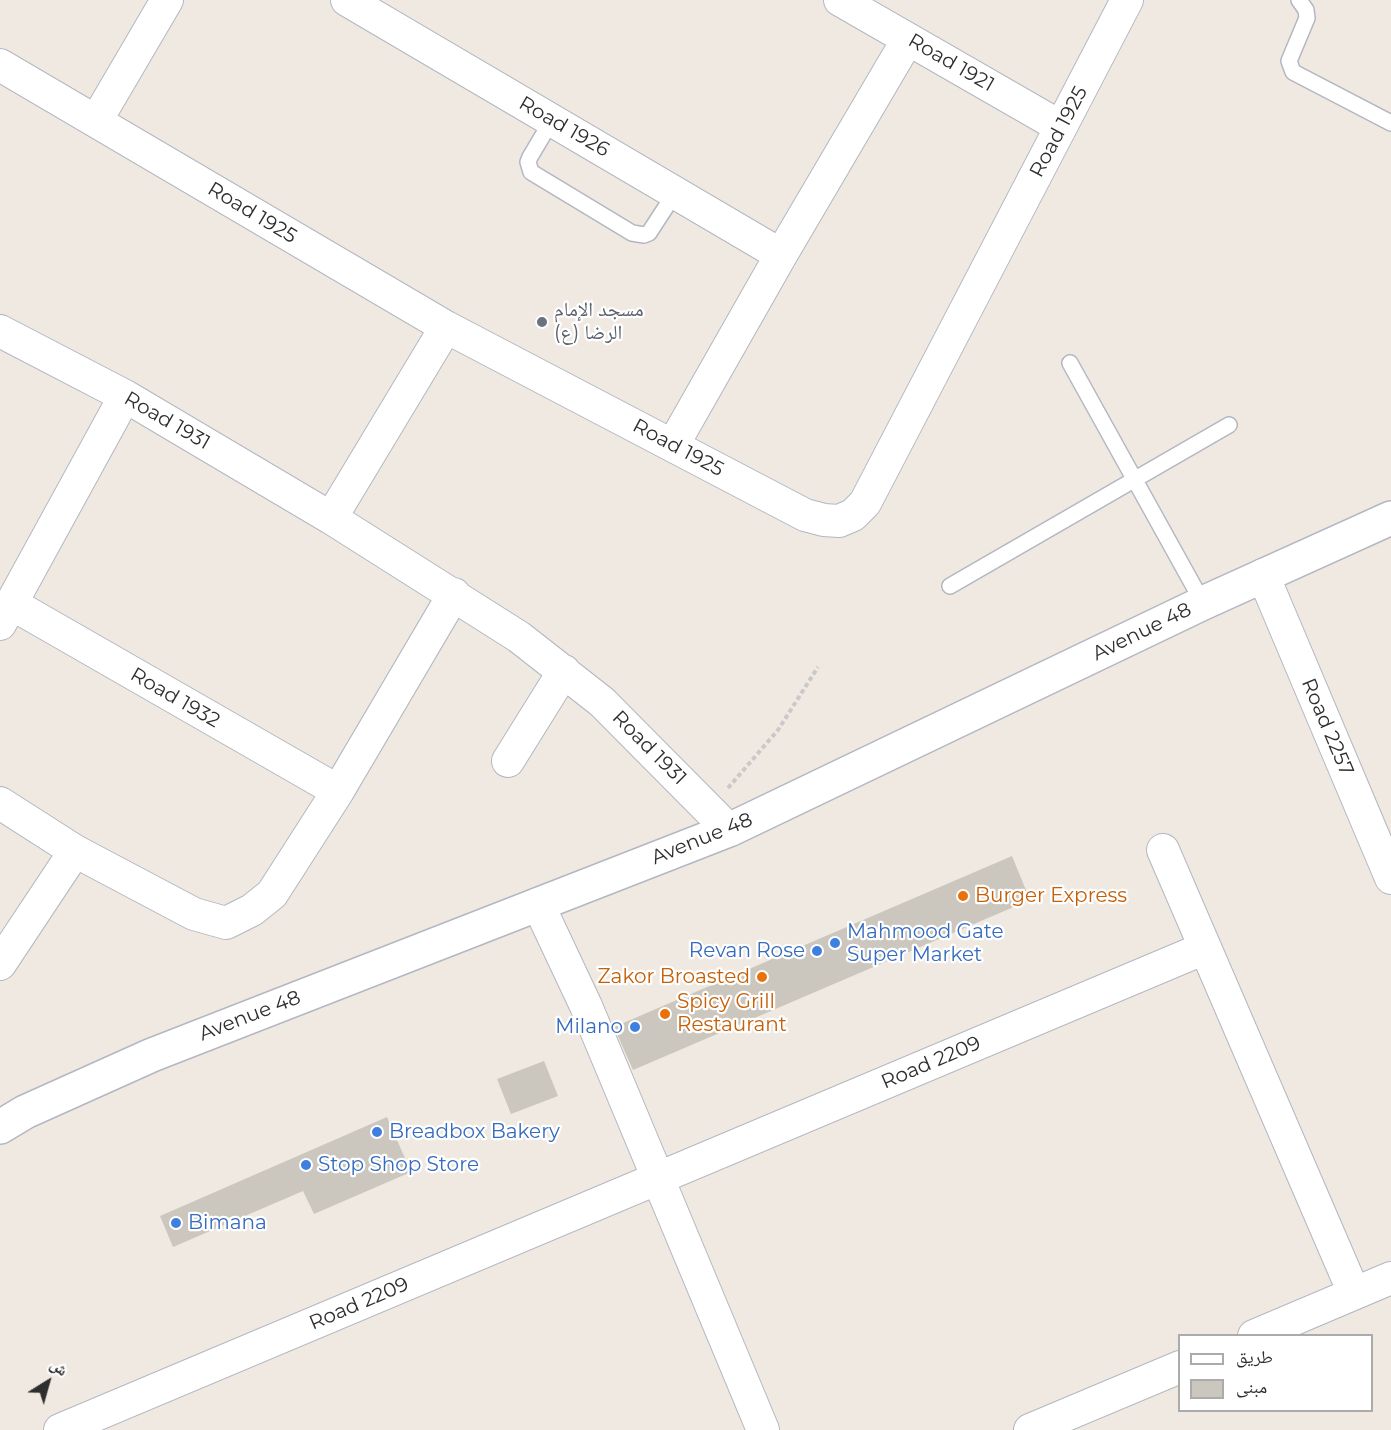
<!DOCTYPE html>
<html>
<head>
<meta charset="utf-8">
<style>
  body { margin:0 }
  #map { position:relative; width:1391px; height:1430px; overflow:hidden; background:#efe9e1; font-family:Montserrat,"Noto Naskh Arabic",sans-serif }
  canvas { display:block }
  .legend { position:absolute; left:1178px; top:1334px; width:195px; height:78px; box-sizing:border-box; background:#fff; border:2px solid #ababab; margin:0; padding:8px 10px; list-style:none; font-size:18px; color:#2e2e2e }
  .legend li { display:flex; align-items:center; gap:12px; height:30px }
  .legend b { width:30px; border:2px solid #ababab }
  .north { position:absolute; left:18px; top:1352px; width:60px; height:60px; -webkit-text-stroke:4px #fff; paint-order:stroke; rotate:37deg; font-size:16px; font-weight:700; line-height:24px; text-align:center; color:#2e2e2e }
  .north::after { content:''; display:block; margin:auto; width:21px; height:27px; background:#2e2e2e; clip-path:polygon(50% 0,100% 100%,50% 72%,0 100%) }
</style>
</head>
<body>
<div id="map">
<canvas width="1391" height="1430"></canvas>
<ul class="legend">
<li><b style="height:8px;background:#fff"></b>طريق</li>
<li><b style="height:16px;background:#cbc7bf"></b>مبنى</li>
</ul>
<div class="north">ش</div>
</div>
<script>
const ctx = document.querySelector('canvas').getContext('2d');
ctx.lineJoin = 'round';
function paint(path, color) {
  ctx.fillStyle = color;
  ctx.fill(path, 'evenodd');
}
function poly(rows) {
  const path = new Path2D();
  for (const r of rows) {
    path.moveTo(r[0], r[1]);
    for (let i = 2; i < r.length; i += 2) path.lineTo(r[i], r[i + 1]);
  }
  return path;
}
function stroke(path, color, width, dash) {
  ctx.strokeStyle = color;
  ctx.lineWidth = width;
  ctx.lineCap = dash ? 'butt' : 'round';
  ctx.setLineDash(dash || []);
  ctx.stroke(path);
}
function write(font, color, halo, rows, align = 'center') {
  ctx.font = font + ' Montserrat,"Noto Naskh Arabic",sans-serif';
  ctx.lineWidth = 4.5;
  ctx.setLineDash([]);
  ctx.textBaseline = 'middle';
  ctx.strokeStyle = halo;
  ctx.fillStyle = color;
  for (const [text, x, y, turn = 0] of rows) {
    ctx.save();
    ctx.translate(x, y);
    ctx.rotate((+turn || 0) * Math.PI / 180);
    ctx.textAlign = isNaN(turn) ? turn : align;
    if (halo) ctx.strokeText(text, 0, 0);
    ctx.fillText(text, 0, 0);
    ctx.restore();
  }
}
const building = poly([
  [1012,856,1030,900,633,1070,614,1027],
  [544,1061,558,1096,511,1114,497,1079],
  [387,1117,411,1172,314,1214,303,1191,173,1247,160,1216]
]);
const path = poly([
  [728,788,778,730,818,667]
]);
const service = poly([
  [1299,0,1306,10,1307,18,1289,61,1293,72,1391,123],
  [552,120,530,157,528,162,531,172,632,233,644,235,649,233,675,193],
  [1070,363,1203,603],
  [950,586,1229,425]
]);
const minor = poly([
  [347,0,781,255],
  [840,0,1061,127],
  [0,65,446,327,805,515,824,520,839,521,853,515,865,503,1127,0],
  [96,121,167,0],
  [0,331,125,396,331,518,519,637,602,702,729,830],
  [673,445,781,255,908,39],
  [331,518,446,327],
  [1263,575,1391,878],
  [12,604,338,791],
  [0,624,125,396],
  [508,761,564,671],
  [0,803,75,851,194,914,226,923,252,910,272,894,338,791,454,594],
  [1163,850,1354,1293],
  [538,904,586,1006,763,1430],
  [0,964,75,851],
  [1254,1336,1391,1278],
  [60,1430,1205,948],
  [1030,1430,1180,1367]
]);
const tertiary = poly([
  [0,1127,25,1112,152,1055,729,830,1203,603,1391,518]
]);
const markers = [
  [542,322,6,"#6b7280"],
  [963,896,6,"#e8710a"],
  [835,943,6,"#3f7fe0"],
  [817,951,6,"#3f7fe0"],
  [762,977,6,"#e8710a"],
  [665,1014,6,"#e8710a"],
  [635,1027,6,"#3f7fe0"],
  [377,1132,6,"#3f7fe0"],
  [306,1165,6,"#3f7fe0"],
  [176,1223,6,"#3f7fe0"]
];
const streetNames = [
  ["Road 1921",951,63,30],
  ["Road 1926",564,127,30],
  ["Road 1925",1059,132,-62],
  ["Road 1925",252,213,31],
  ["Road 1931",167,421,30],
  ["Road 1925",678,448,28],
  ["Avenue 48",1142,632,-26],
  ["Road 1932",175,698,30],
  ["Road 2257",1327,727,67],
  ["Road 1931",649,748,45],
  ["Avenue 48",702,839,-22],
  ["Avenue 48",250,1016,-21],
  ["Road 2209",931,1063,-23],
  ["Road 2209",359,1304,-23]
];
const worshipNames = [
  ["مسجد الإمام",554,310],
  ["الرضا (ع)",554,333]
];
const foodNames = [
  ["Burger Express",975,896],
  ["Zakor Broasted",750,977,"right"],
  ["Spicy Grill",677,1002],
  ["Restaurant",677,1025]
];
const shopNames = [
  ["Mahmood Gate",847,932],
  ["Super Market",847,955],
  ["Revan Rose",805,951,"right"],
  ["Milano",623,1027,"right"],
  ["Breadbox Bakery",389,1132],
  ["Stop Shop Store",318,1165],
  ["Bimana",188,1223]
];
paint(building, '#cbc7bf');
stroke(service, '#b4b7c1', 18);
stroke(minor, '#b4b7c1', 34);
stroke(tertiary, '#b4b7c1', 36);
stroke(path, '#c9c9c9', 4, [4.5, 3]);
stroke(service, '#fff', 15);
stroke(minor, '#fff', 32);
stroke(tertiary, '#fff', 33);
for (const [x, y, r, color] of markers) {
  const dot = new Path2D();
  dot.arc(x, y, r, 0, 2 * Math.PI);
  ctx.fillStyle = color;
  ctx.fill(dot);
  stroke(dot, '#fff', 2);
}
write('20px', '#2e2e2e', '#fff', streetNames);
write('20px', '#5b616d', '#fff', worshipNames, 'left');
write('20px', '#c56008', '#fff', foodNames, 'left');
write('20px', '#366cbe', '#fff', shopNames, 'left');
</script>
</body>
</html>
